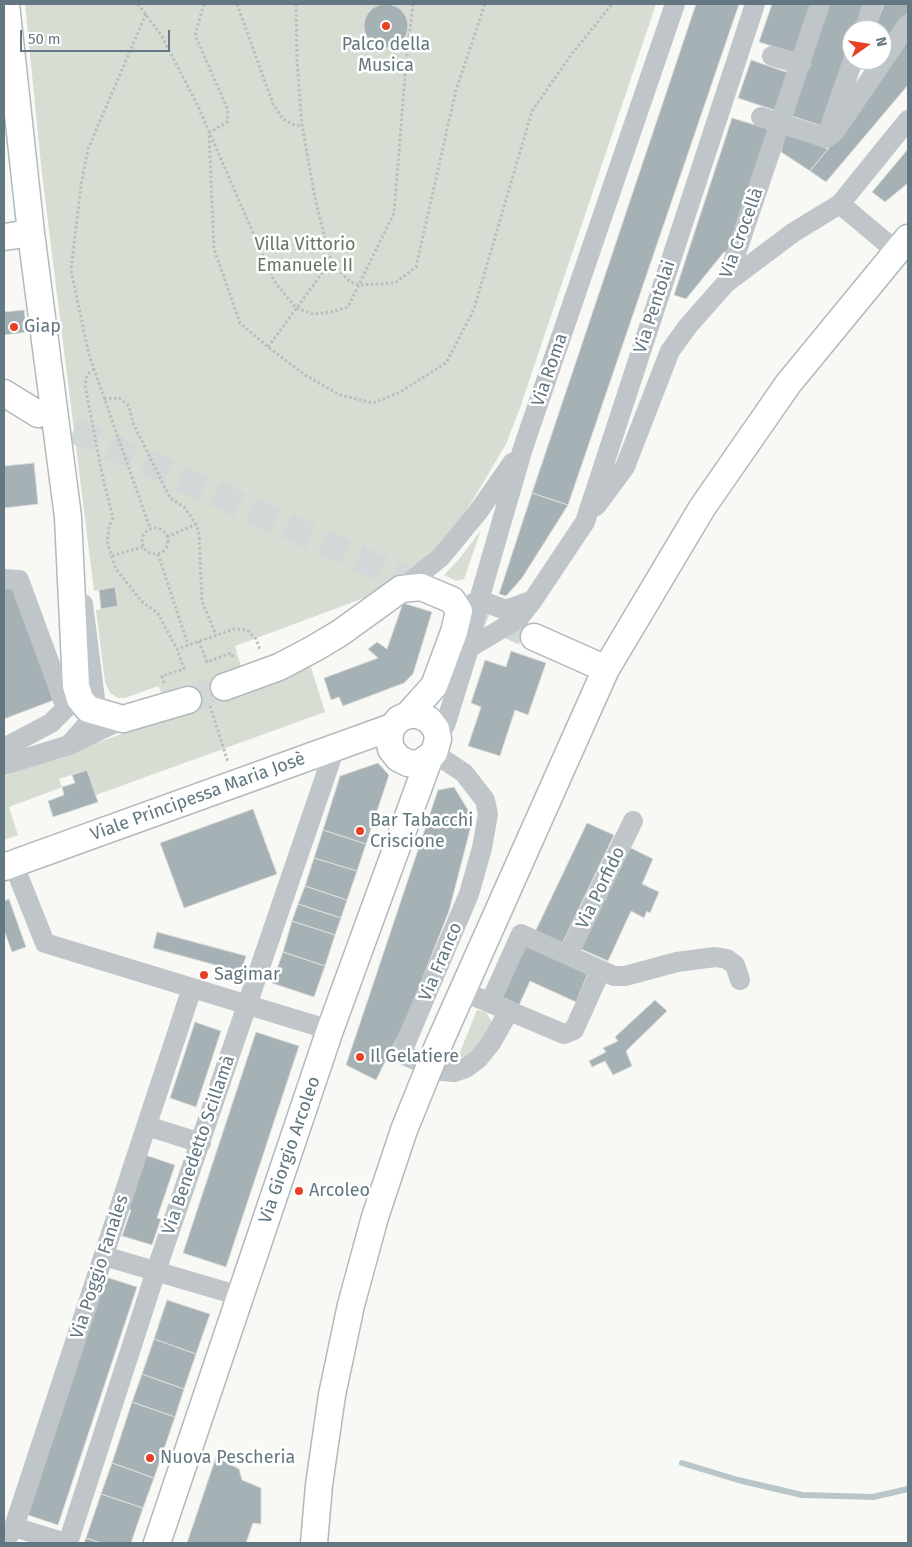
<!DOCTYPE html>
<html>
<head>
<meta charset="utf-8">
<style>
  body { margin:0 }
  #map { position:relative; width:912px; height:1547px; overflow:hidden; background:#f8f8f5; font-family:"Fira Sans",sans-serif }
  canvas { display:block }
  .frame { position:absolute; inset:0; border:5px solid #627781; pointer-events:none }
  .north { position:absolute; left:842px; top:20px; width:50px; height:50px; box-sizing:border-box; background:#fff; border:1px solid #c0c9cd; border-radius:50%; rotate:77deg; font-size:14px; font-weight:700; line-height:20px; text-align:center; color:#627781 }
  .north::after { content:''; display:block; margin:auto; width:18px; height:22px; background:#e84025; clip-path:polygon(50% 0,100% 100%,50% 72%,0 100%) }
  .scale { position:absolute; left:20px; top:30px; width:150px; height:22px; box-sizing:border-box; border:2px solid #627781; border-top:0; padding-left:6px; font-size:15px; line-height:18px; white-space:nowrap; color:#627781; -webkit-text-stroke:4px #fff; paint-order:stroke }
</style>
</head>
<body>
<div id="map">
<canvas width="912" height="1547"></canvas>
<div class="frame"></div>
<div class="north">N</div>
<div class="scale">50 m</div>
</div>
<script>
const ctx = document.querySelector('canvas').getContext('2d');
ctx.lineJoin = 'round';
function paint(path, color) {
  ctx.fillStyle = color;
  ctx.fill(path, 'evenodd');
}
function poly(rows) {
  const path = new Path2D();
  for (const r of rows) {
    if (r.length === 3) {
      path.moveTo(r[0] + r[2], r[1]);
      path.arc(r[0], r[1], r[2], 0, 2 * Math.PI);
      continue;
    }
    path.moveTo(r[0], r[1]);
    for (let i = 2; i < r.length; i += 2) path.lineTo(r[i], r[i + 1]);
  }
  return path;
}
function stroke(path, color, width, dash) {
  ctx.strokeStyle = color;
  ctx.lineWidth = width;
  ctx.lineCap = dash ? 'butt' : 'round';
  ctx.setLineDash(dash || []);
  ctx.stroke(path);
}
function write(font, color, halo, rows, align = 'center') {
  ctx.font = font + ' "Fira Sans",sans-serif';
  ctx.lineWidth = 5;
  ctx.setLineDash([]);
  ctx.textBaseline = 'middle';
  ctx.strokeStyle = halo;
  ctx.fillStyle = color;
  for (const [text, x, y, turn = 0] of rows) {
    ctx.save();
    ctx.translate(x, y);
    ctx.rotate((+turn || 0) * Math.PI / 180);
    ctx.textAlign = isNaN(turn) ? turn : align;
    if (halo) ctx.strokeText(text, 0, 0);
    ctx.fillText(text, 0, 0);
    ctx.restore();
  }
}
const green = poly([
  [25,4,656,4,520,408,506,444,460,522,432,553,396,581,372,595,235,646,241,667,220,674,227,695,309,661,325,712,96,795,87,770,59,779,62,787,9,807,18,835,4,840,4,776,191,709,183,686,162,694,158,686,125,698,118,698,110,693,105,682,96,610,118,606,115,587,94,591,42,174],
  [481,530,464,579,456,581,444,575,460,558],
  [477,1010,486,1012,493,1024,482,1045,465,1058,458,1057]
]);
const stream = poly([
  [682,1463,738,1480,802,1495,873,1497,908,1489]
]);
const building = poly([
  [696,4,739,4,568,505,532,493,696,4],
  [772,4,813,4,797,54,759,42,772,4],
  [828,4,866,4,857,30,852,30,852,46,825,127,792,116,828,4],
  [884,4,908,4,908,12,882,50,882,30,874,30,884,4],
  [386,26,22],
  [908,33,908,85,826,182,810,171,828,149,908,33],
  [751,60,792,74,780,112,738,98,751,60],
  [732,118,772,130,728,252,724,252,686,299,674,295,732,118],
  [785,131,828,149,810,171,781,152,785,131],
  [908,149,908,183,885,202,872,192,908,149],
  [24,310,27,332,4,335,4,312,24,310],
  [34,463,38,504,4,508,4,466,34,463],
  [532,493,568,505,522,578,506,596,499,594,532,493],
  [12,586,54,700,4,719,4,589,12,586],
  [115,587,118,606,101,609,99,590,115,587],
  [403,603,432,612,413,674,404,683,343,706,339,697,331,700,324,678,378,658,368,649,377,642,387,649,403,603],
  [511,651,546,663,528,715,515,710,500,756,468,746,481,707,471,703,485,660,506,667,511,651],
  [378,763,389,775,366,844,323,830,340,776,378,763],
  [87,770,98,802,53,817,48,801,64,795,62,787,75,783,72,775,87,770],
  [454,787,473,818,449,911,407,1018,376,1080,346,1065,438,790,454,787],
  [253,809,277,874,184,908,160,843,253,809],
  [587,823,614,835,562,944,535,932,587,823],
  [323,830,366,844,357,871,314,858,323,830],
  [627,846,653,859,642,884,659,892,650,913,647,911,644,918,631,911,608,961,581,949,627,846],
  [314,858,357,871,347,900,305,886,314,858],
  [305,886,347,900,341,918,298,904,305,886],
  [9,899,26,947,12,952,4,930,4,901,9,899],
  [298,904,341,918,335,935,292,921,298,904],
  [292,921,335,935,325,966,283,952,292,921],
  [157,932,246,956,241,972,153,948,157,932],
  [523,942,589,971,576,1002,530,981,519,1005,500,996,523,942],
  [283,952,325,966,314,997,272,983,283,952],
  [655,1000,667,1011,626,1051,632,1066,613,1075,605,1061,592,1067,589,1061,606,1052,603,1048,618,1041,615,1037,655,1000],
  [195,1022,221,1031,196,1107,170,1098,195,1022],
  [256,1032,299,1046,226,1267,183,1253,256,1032],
  [142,1154,175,1165,157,1218,161,1219,152,1245,122,1236,131,1210,124,1208,142,1154],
  [106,1277,137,1287,58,1525,28,1515,106,1277],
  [167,1300,210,1314,196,1354,154,1339,167,1300],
  [154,1339,196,1354,184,1389,142,1374,154,1339],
  [142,1374,184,1389,175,1417,132,1402,142,1374],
  [132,1402,175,1417,154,1478,112,1463,132,1402],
  [216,1457,239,1469,242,1480,261,1488,261,1524,253,1523,246,1543,187,1543,216,1457],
  [112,1463,154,1478,143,1508,101,1494,112,1463],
  [101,1494,143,1508,131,1543,101,1543,86,1538,101,1494],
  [86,1538,101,1543,84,1543,86,1538]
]);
const majorTunnel = poly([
  [38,414,534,637],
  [188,700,224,687]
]);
const path = poly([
  [138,4,161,35,197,104,274,281,296,308,313,314,332,312,348,307,394,213,406,64,413,4],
  [204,4,195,35,228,110,227,122,209,133,214,249,240,323,268,347,305,375,340,395,373,403,400,392,446,363,474,309,532,111,571,55,612,4],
  [237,4,273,104,283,119,296,126,302,125],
  [296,4,297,61,302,125,316,203,331,261,350,282,360,285,395,283,416,267,456,90,485,4],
  [146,14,88,149,81,185,71,270,89,355,150,528],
  [268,347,331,261],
  [94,369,87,375,85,385,102,474,113,518,109,527,107,542,116,569,143,603,157,612,177,649,234,629,247,630,256,639,260,650],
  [104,399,119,398,129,406,133,423,170,498,184,507,196,524,199,534,202,601,216,635],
  [155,541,13],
  [167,537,196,524],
  [158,554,188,645],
  [112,556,143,547],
  [199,641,207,662,231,653,234,659],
  [164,683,162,676,184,669,177,649],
  [210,706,228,762]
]);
const minor = poly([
  [864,30,873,4],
  [772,56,801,64],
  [761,117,826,138,835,131,908,24],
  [831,124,853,60],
  [840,204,896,251],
  [726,283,794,232,840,204,908,120],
  [596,506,625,467,670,351,688,326,726,283,820,4],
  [4,579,19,580,66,708],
  [401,589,441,557,478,512,513,462],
  [468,606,479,600,506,610,531,601],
  [469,648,518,619,533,600,585,522,755,4],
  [438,739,446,723,469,648,479,600,523,448,675,4],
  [69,745,85,727,94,711,95,699,83,604],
  [4,748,51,723,66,708,71,697],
  [434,753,464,773,485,800,488,814,482,848,469,894,401,1054,442,1071,454,1072,466,1068,478,1059,491,1043,509,1011],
  [4,765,69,745,123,719],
  [13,863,45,943,330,1030],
  [568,955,633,821],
  [462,991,564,1034,574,1030,601,970],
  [490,1003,521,934,614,976,625,976,677,962,715,957,727,959,735,965,740,980],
  [147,1126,201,1143],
  [104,1256,240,1296],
  [14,1527,66,1543],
  [4,1543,14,1527,192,988],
  [68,1543,156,1271,335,748]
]);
const major = poly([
  [6,4,31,233,68,517,76,686,80,699,88,709,123,719,188,700],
  [4,237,31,233],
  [4,393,38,414],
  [534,637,606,669],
  [224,687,279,667,315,648,340,633,401,589,421,587,452,600,459,611,454,632,434,686,408,715,399,719,392,727,389,738,391,749,398,758,408,763,419,764,434,753,438,739,436,729,429,720,419,715,408,715],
  [4,867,392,727],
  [438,1046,606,669,702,508,788,384,908,238],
  [157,1543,330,1030,429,759]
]);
const majorBridge = poly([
  [314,1543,319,1485,332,1395,351,1305,375,1217,404,1130,438,1046]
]);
const markers = [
  [386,26,5,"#e84025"],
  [14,327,5,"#e84025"],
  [360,831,5,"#e84025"],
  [204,975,5,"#e84025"],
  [360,1057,5,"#e84025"],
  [299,1191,5,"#e84025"],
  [150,1458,5,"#e84025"]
];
const poiNames = [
  ["Palco della",386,45,"center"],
  ["Musica",386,66,"center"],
  ["Giap",24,327],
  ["Bar Tabacchi",370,821],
  ["Criscione",370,842],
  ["Sagimar",214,975],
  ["Il Gelatiere",370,1057],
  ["Arcoleo",309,1191],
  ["Nuova Pescheria",160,1458]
];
const streetNames = [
  ["Via Crocellà",742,233,-70],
  ["Via Pentolai",655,307,-72],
  ["Via Roma",550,370,-71],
  ["Viale Principessa Maria Josè",198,797,-20],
  ["Via Porfido",601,888,-64],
  ["Via Franco",441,962,-67],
  ["Via Benedetto Scillamà",199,1145,-71],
  ["Via Giorgio Arcoleo",290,1150,-71],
  ["Via Poggio Fanales",100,1267,-72]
];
const parkNames = [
  ["Villa Vittorio",305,245],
  ["Emanuele II",305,266]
];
paint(green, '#d8ddd4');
stroke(stream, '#b8c6c9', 6);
paint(building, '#a5b1b5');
stroke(building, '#dadad8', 1);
stroke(majorTunnel, '#d2d8d8', 26, [26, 13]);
stroke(major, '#b2b9bc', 29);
stroke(path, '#b9bec0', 3, [2.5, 2.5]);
stroke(minor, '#bfc5c8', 20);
stroke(major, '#fff', 26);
stroke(majorBridge, '#b2b9bc', 29, []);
stroke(majorBridge, '#fff', 26);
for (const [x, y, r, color] of markers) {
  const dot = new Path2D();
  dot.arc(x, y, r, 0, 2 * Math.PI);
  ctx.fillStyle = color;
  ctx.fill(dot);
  stroke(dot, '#fff', 2);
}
write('18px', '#627781', '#fff', poiNames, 'left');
write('18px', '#627781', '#fff', streetNames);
write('18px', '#687961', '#fff', parkNames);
</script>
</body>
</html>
